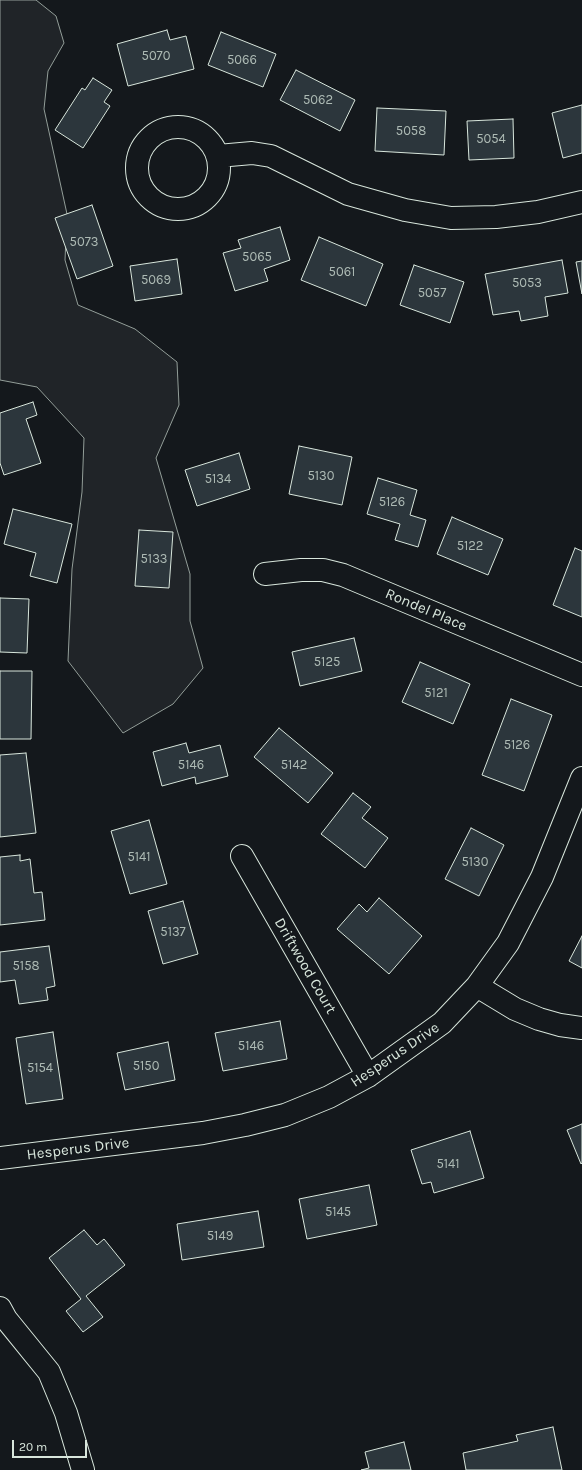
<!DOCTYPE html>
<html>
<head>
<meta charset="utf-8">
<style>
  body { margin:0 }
  #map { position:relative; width:582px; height:1470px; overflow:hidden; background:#14181c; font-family:Karla,sans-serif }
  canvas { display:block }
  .scale { position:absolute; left:12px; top:1440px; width:75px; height:18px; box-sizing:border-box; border:2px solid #d8e6dc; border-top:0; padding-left:5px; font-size:12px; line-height:14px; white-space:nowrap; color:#d8e6dc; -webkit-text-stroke:3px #14181c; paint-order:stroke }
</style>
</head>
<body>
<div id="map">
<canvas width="582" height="1470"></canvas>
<div class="scale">20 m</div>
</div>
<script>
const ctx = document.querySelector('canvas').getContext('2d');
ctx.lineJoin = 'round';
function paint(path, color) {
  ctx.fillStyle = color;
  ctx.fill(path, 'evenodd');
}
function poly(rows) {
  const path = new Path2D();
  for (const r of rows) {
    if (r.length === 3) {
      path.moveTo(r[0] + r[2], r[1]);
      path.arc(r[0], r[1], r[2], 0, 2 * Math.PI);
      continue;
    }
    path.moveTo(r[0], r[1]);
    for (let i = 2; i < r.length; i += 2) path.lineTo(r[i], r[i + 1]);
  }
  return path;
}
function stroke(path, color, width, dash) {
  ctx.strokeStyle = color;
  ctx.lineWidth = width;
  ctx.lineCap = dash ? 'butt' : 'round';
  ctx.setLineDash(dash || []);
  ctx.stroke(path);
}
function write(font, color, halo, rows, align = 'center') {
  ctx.font = font + ' Karla,sans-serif';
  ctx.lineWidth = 3;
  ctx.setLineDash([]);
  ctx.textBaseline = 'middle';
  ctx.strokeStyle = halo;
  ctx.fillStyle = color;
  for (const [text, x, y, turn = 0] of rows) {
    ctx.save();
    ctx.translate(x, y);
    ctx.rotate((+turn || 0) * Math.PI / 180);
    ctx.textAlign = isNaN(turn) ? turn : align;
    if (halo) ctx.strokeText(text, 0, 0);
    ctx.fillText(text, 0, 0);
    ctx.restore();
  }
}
const green = poly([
  [0,0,36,0,56,16,64,43,48,71,44,109,67,214,65,260,78,305,135,329,177,362,179,405,156,458,190,574,190,621,203,668,173,704,123,733,68,661,72,569,82,492,84,438,37,387,0,380,0,0]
]);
const building = poly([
  [167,30,170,40,186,36,194,69,128,86,117,44,167,30],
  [221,32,276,54,263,87,208,65,221,32],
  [296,70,355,100,340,131,280,100,296,70],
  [93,78,112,90,104,102,110,106,83,148,55,130,82,88,85,90,93,78],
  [582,105,582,153,563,158,552,113,582,105],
  [377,108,446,111,444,155,375,151,377,108],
  [513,119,514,158,469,160,467,121,513,119],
  [92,205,113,266,77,279,55,218,92,205],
  [280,227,290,260,264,269,268,281,235,291,223,253,241,248,238,240,280,227],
  [319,237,383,264,366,306,301,280,319,237],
  [177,259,182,294,135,301,130,266,177,259],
  [562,260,568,293,545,297,548,316,521,321,519,311,493,315,485,274,562,260],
  [582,261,582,294,576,262,582,261],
  [414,265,464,282,450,323,400,305,414,265],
  [33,402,37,415,26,419,41,463,4,475,0,463,0,413,33,402],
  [299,446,352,457,342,505,289,494,299,446],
  [239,453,250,489,197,506,185,470,239,453],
  [378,478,417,490,410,515,426,520,418,547,395,540,400,524,367,514,378,478],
  [13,509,72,524,57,583,30,576,36,553,4,544,13,509],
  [452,517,503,539,488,575,437,554,452,517],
  [139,530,173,532,169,588,135,586,139,530],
  [575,548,582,551,582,617,553,605,575,548],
  [0,598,29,599,27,653,0,652,0,598],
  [354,638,362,671,300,686,292,652,354,638],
  [420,662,470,684,453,724,402,702,420,662],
  [0,671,32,671,31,739,0,739,0,671],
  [511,699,552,715,524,791,482,775,511,699],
  [279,728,333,773,308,803,254,757,279,728],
  [186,743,189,753,220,745,228,776,196,784,195,777,162,786,153,752,186,743],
  [26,753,36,833,0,837,0,755,26,753],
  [353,793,371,807,362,818,388,838,365,868,321,834,353,793],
  [149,820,167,884,130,894,111,831,149,820],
  [471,828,504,845,479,896,445,879,471,828],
  [20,855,20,861,30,859,34,893,42,892,45,920,0,925,0,857,20,855],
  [379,898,422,936,389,974,337,929,359,904,367,912,379,898],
  [183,901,198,954,163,964,148,911,183,901],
  [582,936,582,968,569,961,582,936],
  [49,946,55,986,46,988,48,1000,19,1004,15,980,0,982,0,952,49,946],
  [280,1021,287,1059,223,1071,215,1033,280,1021],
  [53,1032,63,1099,26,1104,16,1038,53,1032],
  [168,1042,175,1080,125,1090,117,1053,168,1042],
  [582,1124,582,1163,581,1164,567,1130,582,1124],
  [470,1131,484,1178,434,1193,431,1182,422,1184,411,1150,470,1131],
  [369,1185,377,1225,307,1239,299,1199,369,1185],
  [258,1211,264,1247,182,1260,177,1224,258,1211],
  [84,1230,97,1245,104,1239,125,1265,86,1296,103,1317,83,1332,66,1311,81,1299,49,1258,84,1230],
  [553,1427,562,1470,466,1470,463,1453,518,1441,516,1435,553,1427],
  [404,1442,411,1470,361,1470,369,1468,365,1452,404,1442]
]);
const street = poly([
  [178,168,41],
  [218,156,252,153,271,156,348,194,405,210,451,218,496,217,538,212,582,202],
  [265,574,301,570,323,570,343,575,582,675],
  [242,856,368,1076],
  [477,986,515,1009,539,1019,560,1025,582,1028],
  [0,1158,203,1133,245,1125,285,1115,329,1097,368,1076,442,1023,477,986,508,943,542,877,582,778],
  [0,1308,6,1319,49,1372,66,1413,83,1470]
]);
const numberNames = [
  ["5070",156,56],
  ["5066",242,60],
  ["5062",318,100],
  ["5058",411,131],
  ["5054",491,139],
  ["5073",84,242],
  ["5065",257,257],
  ["5061",342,272],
  ["5069",156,280],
  ["5053",527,283],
  ["5057",432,293],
  ["5130",321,476],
  ["5134",218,479],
  ["5126",392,502],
  ["5122",470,546],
  ["5133",154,559],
  ["5125",327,662],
  ["5121",436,693],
  ["5126",517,745],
  ["5146",191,765],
  ["5142",294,765],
  ["5141",139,857],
  ["5130",475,862],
  ["5137",173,932],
  ["5158",26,966],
  ["5146",251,1046],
  ["5150",146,1066],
  ["5154",40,1068],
  ["5141",448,1164],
  ["5145",338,1212],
  ["5149",220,1236]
];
const streetNames = [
  ["Rondel Place",426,610,23],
  ["Driftwood Court",305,966,60],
  ["Hesperus Drive",395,1055,-34],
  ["Hesperus Drive",78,1149,-7]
];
paint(green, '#202428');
stroke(green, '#939e99', 1);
paint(building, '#2c363c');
stroke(building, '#d8e6dc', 1);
stroke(street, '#d8e6dc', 24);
stroke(street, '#14181c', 22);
write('13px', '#adbab4', null, numberNames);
write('15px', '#d8e6dc', '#14181c', streetNames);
</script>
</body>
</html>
